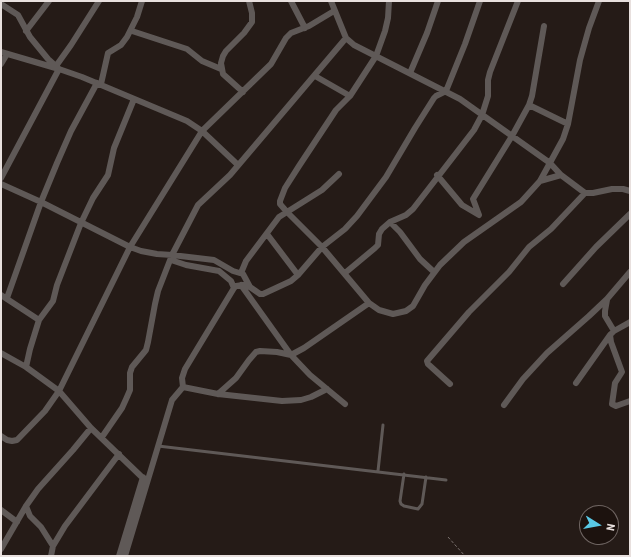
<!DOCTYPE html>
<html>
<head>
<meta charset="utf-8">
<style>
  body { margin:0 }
  #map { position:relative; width:631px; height:557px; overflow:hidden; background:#251b17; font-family:"Roboto Condensed",sans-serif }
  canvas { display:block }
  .frame { position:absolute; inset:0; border:2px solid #e8e0de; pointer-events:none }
  .north { position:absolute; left:579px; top:505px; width:40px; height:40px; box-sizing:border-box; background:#1c120e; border:1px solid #6e6461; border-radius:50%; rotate:101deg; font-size:11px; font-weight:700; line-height:16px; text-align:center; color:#e8e0de }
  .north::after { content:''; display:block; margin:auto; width:14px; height:18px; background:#59c8e5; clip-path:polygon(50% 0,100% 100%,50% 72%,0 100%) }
</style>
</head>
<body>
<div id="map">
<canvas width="631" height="557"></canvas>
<div class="frame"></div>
<div class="north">N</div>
</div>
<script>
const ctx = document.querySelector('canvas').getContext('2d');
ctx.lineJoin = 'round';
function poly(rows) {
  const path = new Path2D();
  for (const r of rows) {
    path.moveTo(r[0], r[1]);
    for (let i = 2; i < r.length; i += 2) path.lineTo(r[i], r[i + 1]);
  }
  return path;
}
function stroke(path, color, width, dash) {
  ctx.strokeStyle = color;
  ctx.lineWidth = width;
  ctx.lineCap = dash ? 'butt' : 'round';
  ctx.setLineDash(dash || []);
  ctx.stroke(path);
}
const path = poly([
  [448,537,465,556]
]);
const lane = poly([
  [158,446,446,480],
  [378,471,383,425],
  [404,474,400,501,401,504,404,506,418,509,422,504,426,477]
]);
const street = poly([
  [291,1,305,28],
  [331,1,346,38,354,45,460,99,550,163,561,175,585,193,593,193,612,189,623,189,630,191],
  [389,1,388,18,385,31,376,56,350,96,336,110,299,166,285,188,280,201,280,204,287,212,322,247,369,303,379,310,393,314,406,311,413,306,425,285,440,265,464,242,521,202,540,181,563,139,568,124,580,60,589,28,599,1],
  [1,4,18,15,30,37,48,59,59,69,1,178],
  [26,31,49,1],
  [132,31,187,49,202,61,221,69],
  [1,52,59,69,82,77,187,121,202,131,238,165],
  [1,64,7,54],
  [56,66,71,45,99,1],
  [410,73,427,33,438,1],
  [315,76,350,96],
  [101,84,108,53,121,45,127,37,137,17,142,1],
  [243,92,223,74,221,63,223,56,226,51,244,33,252,22,252,13,249,1],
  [529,105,568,124],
  [437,175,462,205,479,215,473,199,512,136,529,105,532,96,544,26],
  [540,181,561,175],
  [1,184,41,202,130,247,141,251,157,254,172,255,214,260,233,271,243,274,250,287],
  [390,222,400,232,420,259,434,272],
  [267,234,298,275],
  [171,260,186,265,219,271,231,281,234,288],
  [241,273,246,261,279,217,322,190,339,174],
  [345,273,375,248,378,245,379,234,382,229,390,222,406,215,413,209,474,130,482,115,488,96,488,80,490,72,518,1],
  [563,284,596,247,630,214],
  [241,285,291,355,310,375,345,404],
  [1,295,39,320],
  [7,298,41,202,57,163,71,131,97,83],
  [607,300,605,311,605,316,614,331],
  [630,322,614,331,610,335,611,342,622,372,615,383,612,404,616,406,630,401],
  [1,353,26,367,59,391,91,428,147,482],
  [26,367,30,349,39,320,53,301,57,285,81,223,93,198,108,175,114,148,134,99],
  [576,383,610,335],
  [450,384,428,364,427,361,469,312,509,272,529,247,551,229,585,193],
  [183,387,218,394,282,401,301,400,311,397,327,389],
  [218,394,236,378,249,360,256,352,260,351,277,352,291,355,304,348,369,303],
  [504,405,523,379,547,353,589,316,607,299,630,272],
  [1,436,7,440,12,441,17,440,45,411,59,391,130,247,202,131,271,64,286,38,291,33,309,26,334,11],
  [102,437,122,408,127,397,130,390,130,373,132,367,146,350,148,342,155,304,158,291,172,255,198,205,230,175,346,38],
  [26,506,30,516,41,527,53,546],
  [1,510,17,522],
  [1,549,26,506,38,489,73,450,91,428],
  [51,556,53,546,65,526,119,454],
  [119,556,143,477],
  [125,556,172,400,183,387,182,378,185,369,234,288,236,286,243,285,250,287,260,294,263,294,291,281,298,275,322,247,345,229,357,216,386,177,415,128,434,98,436,96,446,91,465,44,480,1]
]);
stroke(path, '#7b726f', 1, [3, 2]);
stroke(lane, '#5f5957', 3);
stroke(street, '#5f5957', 6);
</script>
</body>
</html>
